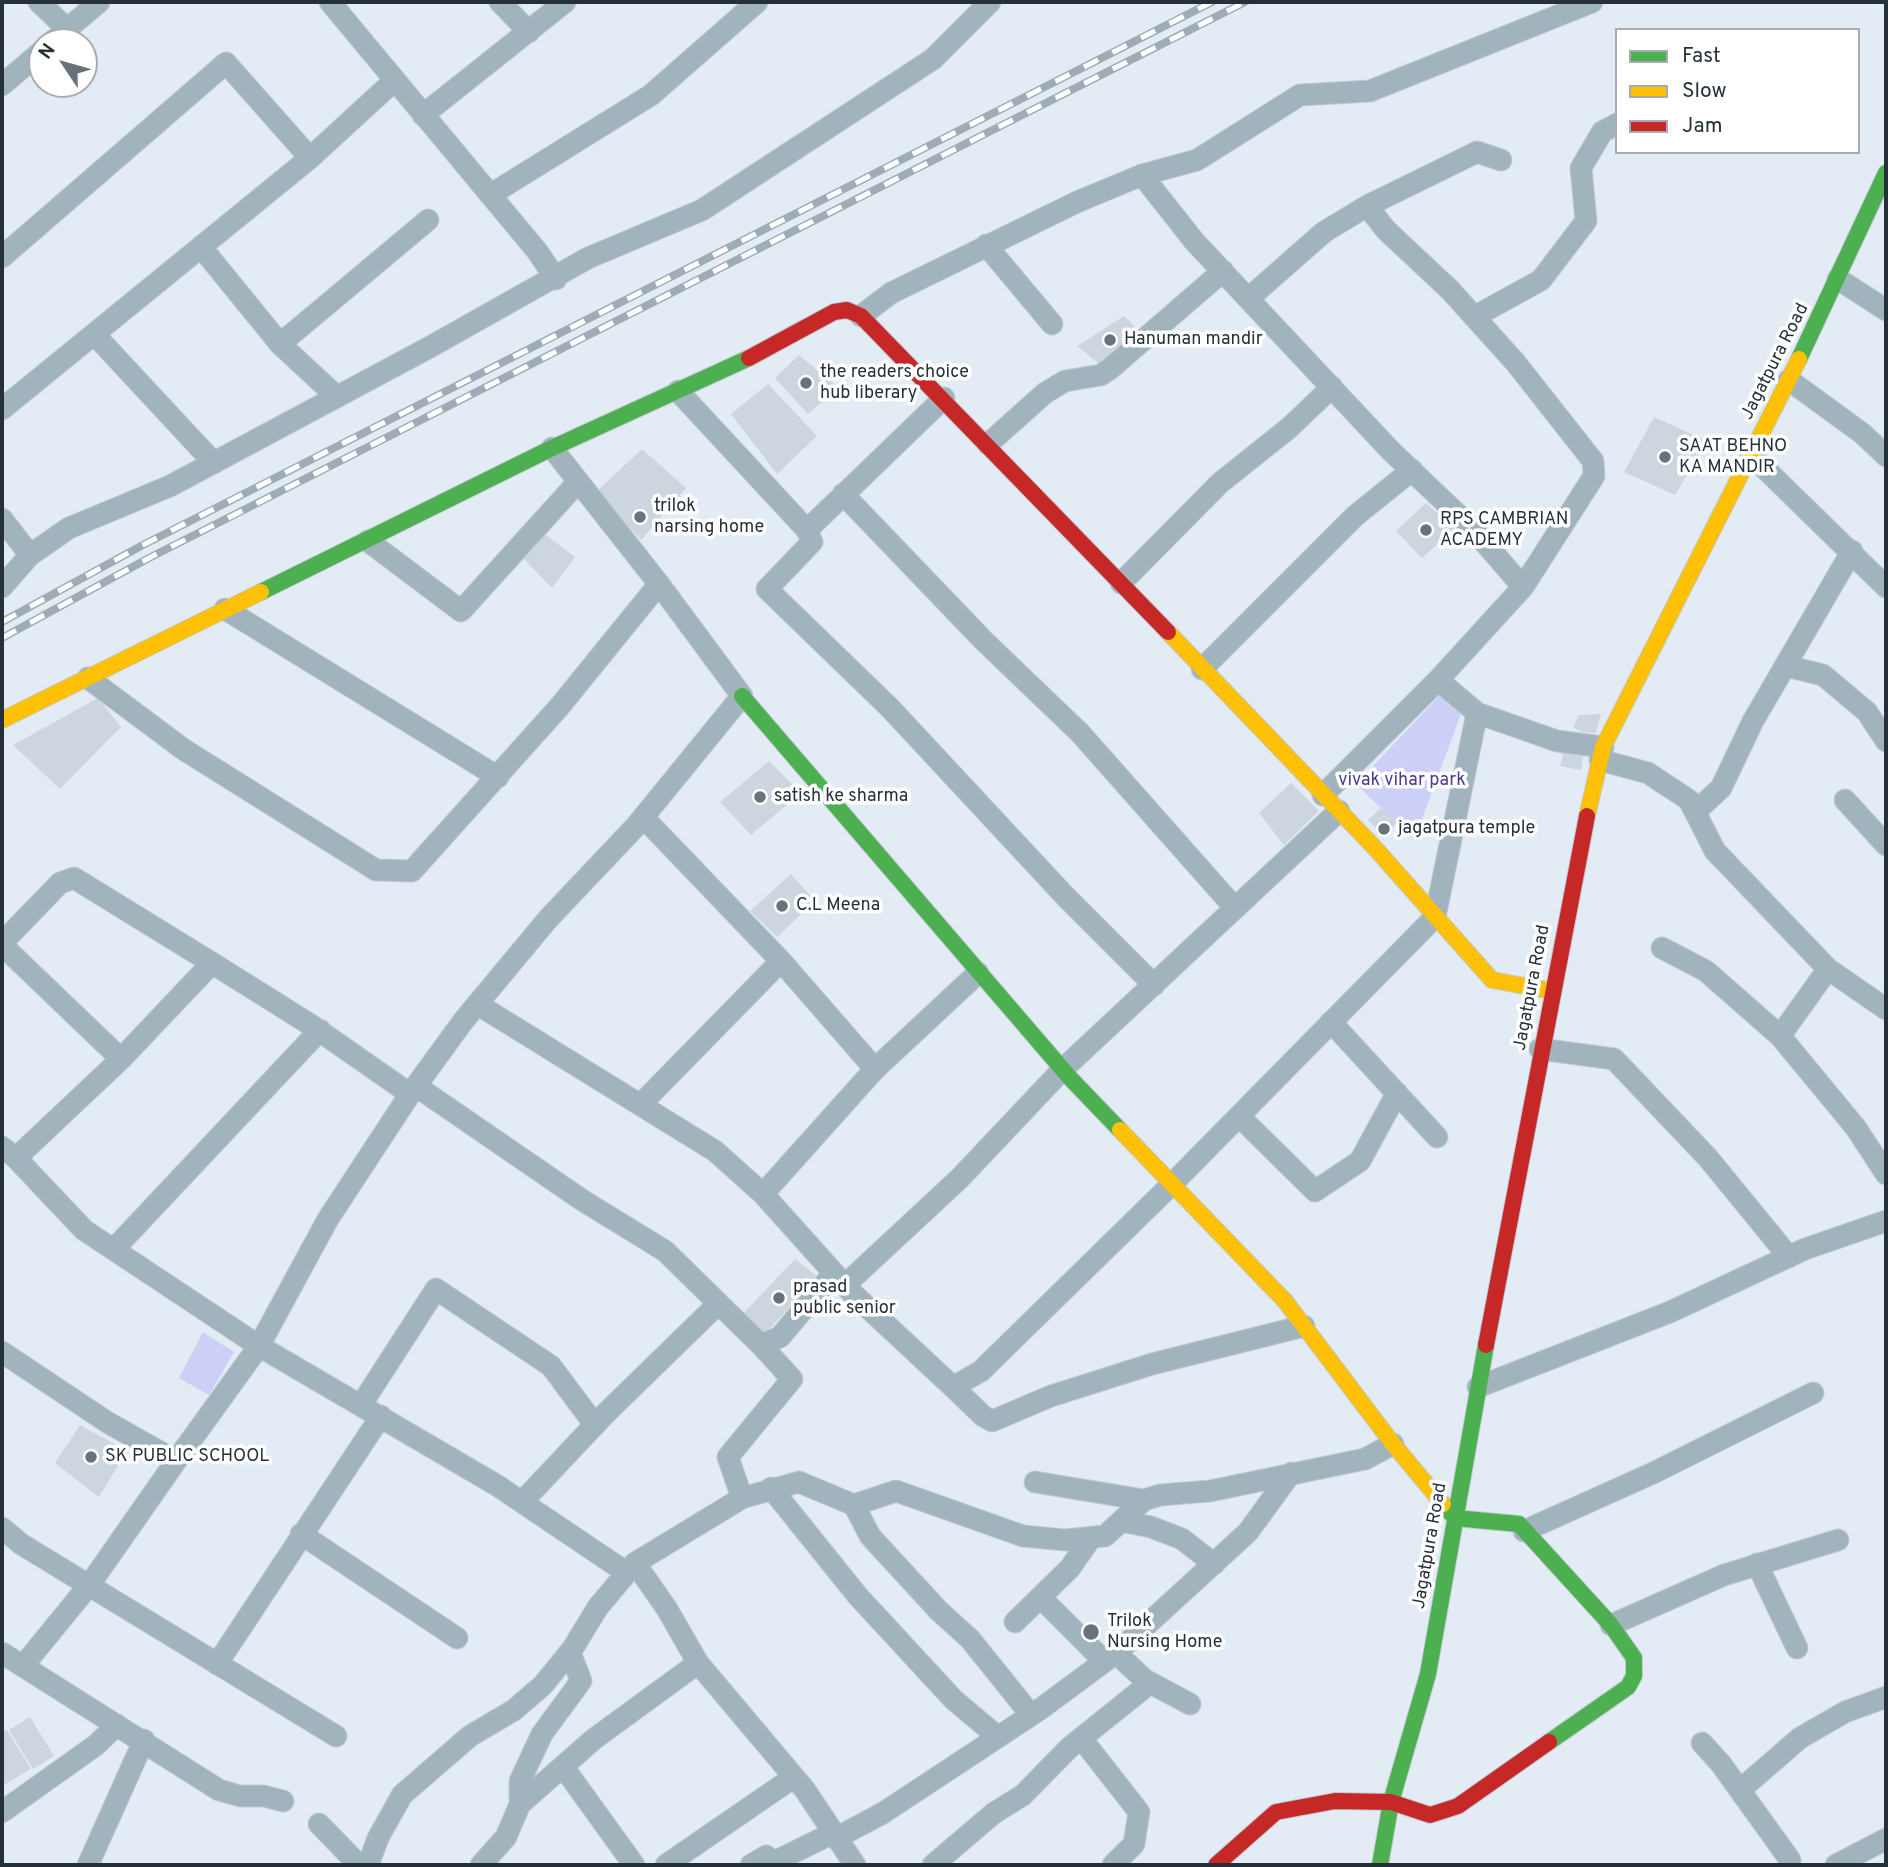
<!DOCTYPE html>
<html>
<head>
<meta charset="utf-8">
<style>
  body { margin:0 }
  #map { position:relative; width:1888px; height:1867px; overflow:hidden; background:#e3ecf5; font-family:Overpass,sans-serif }
  canvas { display:block }
  .frame { position:absolute; inset:0; border:4px solid #253039; pointer-events:none }
  .legend { position:absolute; left:1615px; top:28px; width:245px; height:126px; box-sizing:border-box; background:#fff; border:2px solid #a8acb0; margin:0; padding:9px 12px; list-style:none; font-size:21px; color:#253039 }
  .legend li { display:flex; align-items:center; gap:14px; height:35px }
  .legend b { width:35px; border:2px solid #a8acb0 }
  .north { position:absolute; left:28px; top:28px; width:70px; height:70px; box-sizing:border-box; background:#fff; border:2px solid #a8acb0; border-radius:50%; rotate:306deg; font-size:19px; font-weight:700; line-height:28px; text-align:center; color:#253039 }
  .north::after { content:''; display:block; margin:auto; width:24px; height:32px; background:#68727b; clip-path:polygon(50% 0,100% 100%,50% 72%,0 100%) }
</style>
</head>
<body>
<div id="map">
<canvas width="1888" height="1867"></canvas>
<div class="frame"></div>
<ul class="legend">
<li><b style="height:9px;background:#4caf50"></b>Fast</li>
<li><b style="height:9px;background:#ffc107"></b>Slow</li>
<li><b style="height:9px;background:#c62828"></b>Jam</li>
</ul>
<div class="north">N</div>
</div>
<script>
const ctx = document.querySelector('canvas').getContext('2d');
ctx.lineJoin = 'round';
function paint(path, color) {
  ctx.fillStyle = color;
  ctx.fill(path, 'evenodd');
}
function poly(rows) {
  const path = new Path2D();
  for (const r of rows) {
    path.moveTo(r[0], r[1]);
    for (let i = 2; i < r.length; i += 2) path.lineTo(r[i], r[i + 1]);
  }
  return path;
}
function stroke(path, color, width, dash) {
  ctx.strokeStyle = color;
  ctx.lineWidth = width;
  ctx.lineCap = dash ? 'butt' : 'round';
  ctx.setLineDash(dash || []);
  ctx.stroke(path);
}
function write(font, color, halo, rows, align = 'center') {
  ctx.font = font + ' Overpass,sans-serif';
  ctx.lineWidth = 7;
  ctx.setLineDash([]);
  ctx.textBaseline = 'middle';
  ctx.strokeStyle = halo;
  ctx.fillStyle = color;
  for (const [text, x, y, turn = 0] of rows) {
    ctx.save();
    ctx.translate(x, y);
    ctx.rotate((+turn || 0) * Math.PI / 180);
    ctx.textAlign = isNaN(turn) ? turn : align;
    if (halo) ctx.strokeText(text, 0, 0);
    ctx.fillText(text, 0, 0);
    ctx.restore();
  }
}
const green = poly([
  [1444,691,1464,706,1414,840,1356,784],
  [203,1332,234,1352,209,1395,179,1378]
]);
const building = poly([
  [1124,316,1142,334,1102,366,1077,346],
  [799,355,839,388,808,414,775,378],
  [768,384,817,436,777,474,731,414],
  [1654,417,1707,441,1675,495,1624,472],
  [642,449,686,488,641,540,595,493],
  [1426,503,1455,528,1422,558,1396,531],
  [543,533,575,557,552,588,522,557],
  [98,698,121,727,60,789,13,745],
  [1601,714,1596,733,1582,732,1573,727,1579,715],
  [1565,748,1584,750,1581,770,1560,766],
  [769,761,801,793,751,835,720,802],
  [1291,783,1319,811,1284,845,1259,813],
  [1381,808,1398,821,1384,837,1368,820],
  [791,874,815,901,777,937,750,911],
  [795,1259,818,1277,760,1339,739,1318],
  [80,1425,127,1451,99,1497,55,1463],
  [1093,1623,1102,1633,1089,1644,1078,1631],
  [30,1717,54,1756,33,1769,9,1730],
  [7,1730,31,1769,2,1786,2,1733]
]);
const street = poly([
  [39,2,67,29],
  [330,2,537,251,556,279],
  [500,2,529,32],
  [52,42,99,2],
  [2,85,42,51],
  [423,115,565,2],
  [1142,175,1194,241,1391,451,1472,528,1523,587,1438,680,1323,795],
  [490,195,651,95,757,2],
  [1367,206,1386,230,1450,290,1515,362,1593,461,1594,476,1523,587],
  [986,245,1052,324],
  [201,247,280,344,428,220],
  [2,257,226,63,310,158,395,80],
  [1838,279,1886,310],
  [1249,298,1324,232,1367,206,1477,152,1501,160],
  [861,316,891,293,1077,202,1142,175,1197,160,1300,95,1370,91,1592,2],
  [1474,317,1541,280,1586,221,1581,168,1602,132,1617,124],
  [94,334,214,463],
  [280,344,337,397],
  [1789,380,1863,434,1886,456],
  [678,391,807,530,944,398],
  [2,409,310,158],
  [988,444,1045,393,1065,381,1101,375,1111,368,1223,271],
  [1751,455,1886,587],
  [843,494,984,641,1080,733,1234,907],
  [2,519,30,555],
  [807,530,812,542,767,589,890,708,1065,896,1154,985],
  [368,541,461,611,577,483],
  [1121,583,1220,483,1289,428,1332,387],
  [2,587,30,555,69,528,170,486,430,347,588,258,702,210,933,59,990,2],
  [225,609,498,777],
  [1786,666,1823,675,1867,712,1886,741],
  [1202,669,1355,516,1412,470],
  [88,678,183,749,376,870,412,871,560,706,659,584],
  [1438,680,1477,713,1557,741,1603,747],
  [1600,760,1648,773,1689,800,1715,851,1828,969,1886,1009],
  [1845,800,1886,845],
  [1695,812,1721,788,1753,721,1852,551],
  [643,817,781,961,875,1069],
  [2,943,60,883,74,878,212,963,121,1059],
  [2,945,121,1059,16,1158],
  [1662,948,1706,971,1780,1036,1856,1128,1886,1174],
  [212,963,311,1025,410,1094],
  [477,1004,715,1151,763,1194,851,1292,953,1387,981,1371,1172,1184,1435,917,1477,713],
  [1331,1022,1437,1137],
  [1780,1036,1828,969],
  [1540,1049,1614,1059,1708,1158,1789,1257],
  [416,1086,582,1200,665,1251,761,1345,780,1337,834,1273],
  [641,1104,781,961],
  [1239,1116,1315,1191,1360,1161,1397,1093],
  [2,1147,16,1158,84,1230,259,1346,498,1486,627,1573],
  [763,1194,875,1069,978,973],
  [114,1249,320,1030],
  [845,1285,960,1178,1063,1069,1339,811],
  [2,1352,107,1422,176,1461,90,1584,23,1666],
  [953,1387,983,1416,992,1421,1051,1396,1152,1364,1304,1326],
  [1478,1387,1670,1312,1805,1249,1886,1221],
  [361,1405,436,1289,551,1366,595,1425],
  [176,1461,259,1346,328,1219,410,1094,464,1020,548,919,636,826,742,696,659,584,552,448],
  [1035,1482,1144,1500],
  [771,1488,857,1595,954,1700,998,1737],
  [742,1498,728,1457,792,1379,761,1345],
  [522,1502,605,1414,718,1304],
  [854,1505,870,1536,939,1611,970,1639,1031,1715],
  [1121,1521,1151,1527,1182,1539,1214,1564],
  [2,1528,21,1544,336,1736],
  [1524,1531,1653,1473,1813,1393],
  [301,1534,457,1638],
  [635,1563,667,1609,698,1663,805,1790,855,1865],
  [1757,1564,1797,1648],
  [1041,1598,1104,1661],
  [1015,1622,1070,1568,1091,1538],
  [1611,1625,1724,1575,1838,1540],
  [2,1653,219,1790,240,1796,264,1796,283,1801],
  [1116,1653,1145,1680,1190,1704],
  [217,1664,381,1416],
  [1081,1738,1139,1812,1134,1844,1113,1865],
  [1702,1743,1721,1764,1790,1860],
  [564,1768,634,1865],
  [1740,1790,1800,1738,1845,1712,1886,1697],
  [520,1804,594,1739,698,1663],
  [2,1812,96,1745,117,1725],
  [319,1824,359,1865],
  [836,1838,883,1813,1039,1710,1116,1653,1248,1532,1291,1473],
  [88,1865,144,1740],
  [368,1865,378,1838,402,1795,470,1736,514,1710,543,1685,573,1648,598,1607,635,1563,742,1498,799,1482,854,1505,896,1491,1023,1536,1065,1540,1105,1536,1144,1500,1160,1495,1210,1491,1365,1459,1393,1444],
  [481,1865,506,1837,520,1804,520,1781,542,1734,581,1681,570,1652],
  [666,1865,794,1777],
  [751,1865,766,1856,774,1862,833,1833],
  [933,1865,994,1813,1023,1795,1069,1748,1150,1683],
  [1836,1865,1886,1839]
]);
const fast = poly([
  [1799,359,1886,173],
  [261,592,552,448,749,358],
  [742,696,1070,1078,1120,1130],
  [1443,1504,1455,1518,1519,1524,1611,1625,1634,1658,1634,1676,1628,1687,1549,1742],
  [1380,1865,1391,1802,1428,1674,1486,1345]
]);
const slow = poly([
  [1168,632,1374,847,1492,980,1552,991],
  [2,720,261,592],
  [1587,816,1603,747,1799,359],
  [1120,1130,1285,1301,1393,1444,1443,1504]
]);
const jam = poly([
  [749,358,834,312,847,310,861,316,1168,632],
  [1486,1345,1587,816],
  [1216,1865,1276,1812,1335,1801,1391,1802,1430,1815,1458,1806,1549,1742]
]);
const rail = poly([
  [2,622,141,546,1212,2],
  [2,638,149,558,1245,2]
]);
const markers = [
  [1110,340,7,"#68727b"],
  [806,383,7,"#68727b"],
  [1665,457,7,"#68727b"],
  [640,517,7,"#68727b"],
  [1426,530,7,"#68727b"],
  [760,797,7,"#68727b"],
  [1384,829,7,"#68727b"],
  [782,906,7,"#68727b"],
  [779,1298,7,"#68727b"],
  [91,1457,7,"#68727b"],
  [1091,1632,9,"#68727b"]
];
const poiNames = [
  ["Hanuman mandir",1124,340],
  ["the readers choice",820,373],
  ["hub liberary",820,394],
  ["SAAT BEHNO",1679,447],
  ["KA MANDIR",1679,468],
  ["trilok",654,507],
  ["narsing home",654,528],
  ["RPS CAMBRIAN",1440,520],
  ["ACADEMY",1440,541],
  ["satish ke sharma",774,797],
  ["jagatpura temple",1398,829],
  ["C.L Meena",796,906],
  ["prasad",793,1288],
  ["public senior",793,1309],
  ["SK PUBLIC SCHOOL",105,1457],
  ["Trilok",1107,1622],
  ["Nursing Home",1107,1643]
];
const streetNames = [
  ["Jagatpura Road",1776,362,-63],
  ["Jagatpura Road",1533,988,-79],
  ["Jagatpura Road",1431,1546,-80]
];
const parkNames = [
  ["vivak vihar park",1402,781]
];
paint(green, '#cccff6');
paint(building, '#cdd5df');
stroke(street, '#c2cad2', 23);
stroke(fast, '#c2cad2', 18);
stroke(slow, '#c2cad2', 18);
stroke(jam, '#c2cad2', 18);
stroke(street, '#a1b4bd', 21);
stroke(fast, '#4caf50', 16);
stroke(slow, '#ffc107', 16);
stroke(jam, '#c62828', 16);
stroke(rail, '#a0acb5', 8);
stroke(rail, '#fff', 5, [16]);
for (const [x, y, r, color] of markers) {
  const dot = new Path2D();
  dot.arc(x, y, r, 0, 2 * Math.PI);
  ctx.fillStyle = color;
  ctx.fill(dot);
  stroke(dot, '#fff', 2.5);
}
write('18px', '#253039', '#fff', poiNames, 'left');
write('18px', '#253039', '#fff', streetNames);
write('18px', '#483995', '#fff', parkNames);
</script>
</body>
</html>
